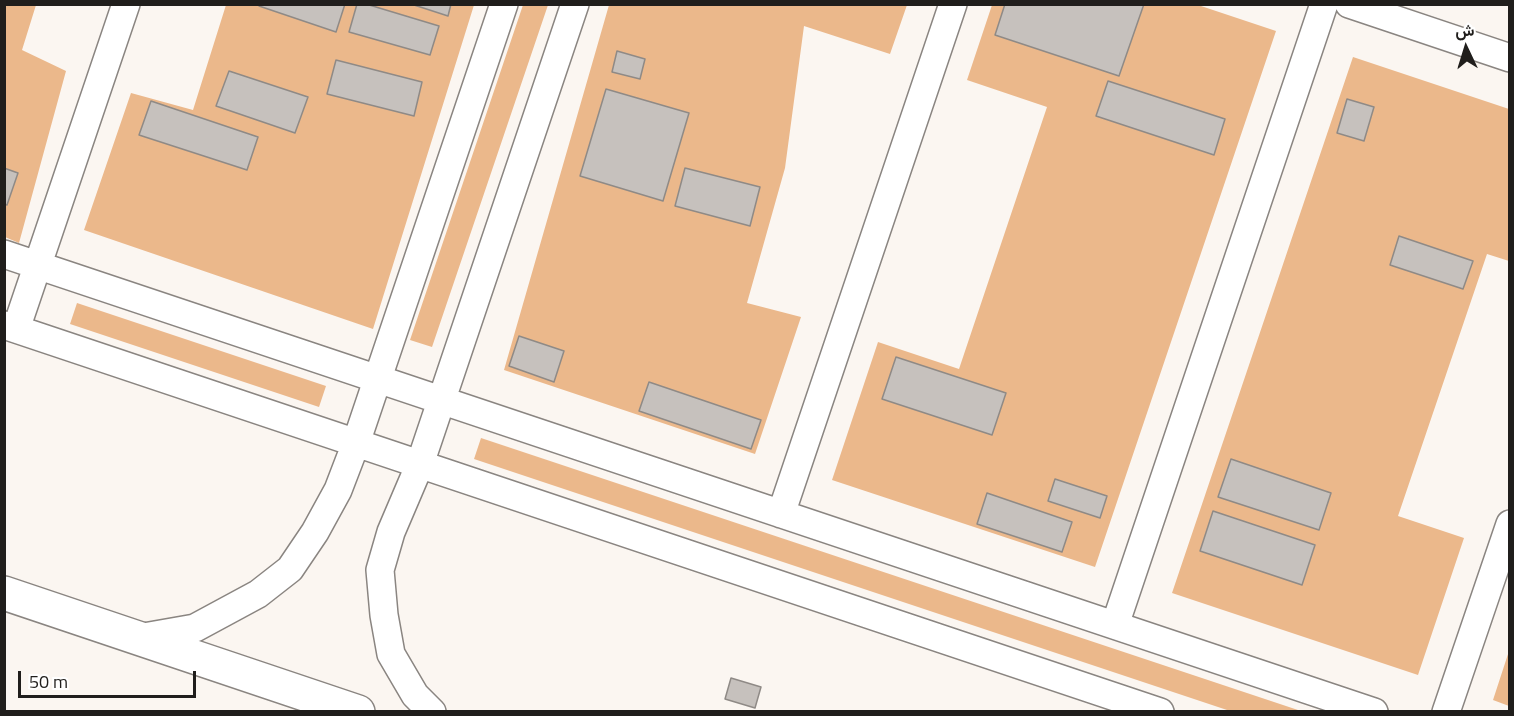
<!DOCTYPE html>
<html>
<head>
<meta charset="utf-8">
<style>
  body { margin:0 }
  #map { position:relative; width:1514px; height:716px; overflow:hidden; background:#fbf6f1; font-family:"Titillium Web",Vazirmatn,sans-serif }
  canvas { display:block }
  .frame { position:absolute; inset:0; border:6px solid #201e1c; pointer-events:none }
  .north { position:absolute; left:1436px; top:18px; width:60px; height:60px; -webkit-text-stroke:4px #fff; paint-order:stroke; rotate:356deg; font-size:16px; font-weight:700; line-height:24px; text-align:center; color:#201e1c }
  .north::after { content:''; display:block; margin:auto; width:21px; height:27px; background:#201e1c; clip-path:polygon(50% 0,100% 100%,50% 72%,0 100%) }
  .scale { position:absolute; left:18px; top:671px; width:178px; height:27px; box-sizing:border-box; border:3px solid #201e1c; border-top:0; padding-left:8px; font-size:18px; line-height:21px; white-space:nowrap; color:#201e1c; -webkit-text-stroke:4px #fff; paint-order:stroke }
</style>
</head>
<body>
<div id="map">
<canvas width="1514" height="716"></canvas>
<div class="frame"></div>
<div class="north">ش</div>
<div class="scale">50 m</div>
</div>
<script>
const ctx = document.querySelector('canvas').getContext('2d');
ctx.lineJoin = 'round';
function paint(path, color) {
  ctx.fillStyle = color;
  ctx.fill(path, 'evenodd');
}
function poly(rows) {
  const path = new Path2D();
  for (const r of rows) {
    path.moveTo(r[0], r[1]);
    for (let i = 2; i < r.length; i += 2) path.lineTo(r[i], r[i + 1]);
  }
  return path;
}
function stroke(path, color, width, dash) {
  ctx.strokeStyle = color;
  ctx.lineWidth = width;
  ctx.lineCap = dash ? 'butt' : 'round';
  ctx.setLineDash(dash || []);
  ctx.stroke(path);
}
const green = poly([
  [4,5,36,5,22,50,66,71,19,243,5,237],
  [226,5,474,5,373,329,84,230,131,93,193,110],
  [523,5,548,5,432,347,410,340],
  [609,5,907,5,890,54,804,26,785,168,747,303,801,317,755,454,504,370],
  [992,5,1198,5,1276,31,1095,567,832,480,878,342,959,369,1047,107,967,80],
  [1353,57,1509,109,1509,261,1487,254,1398,516,1464,538,1418,675,1172,593],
  [77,303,326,386,319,407,70,324],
  [481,438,1301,711,1230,711,474,459],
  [1509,651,1509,706,1493,700]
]);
const building = poly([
  [260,4,345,4,336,32,259,6,260,4],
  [357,4,366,4,439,26,430,55,349,32,357,4],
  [411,4,451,4,448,16,411,4],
  [1005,4,1144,4,1119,76,995,35,1005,4],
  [617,51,645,59,640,79,612,72,617,51],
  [336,60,422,82,414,116,327,94,336,60],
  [229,71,308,97,295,133,216,106,229,71],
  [1108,81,1225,119,1214,155,1096,116,1108,81],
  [606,89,689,113,663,201,580,176,606,89],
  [1347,99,1374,107,1364,141,1337,133,1347,99],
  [151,101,258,137,247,170,139,135,151,101],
  [4,168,18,173,7,205,4,204,4,168],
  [685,168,760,187,750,226,675,206,685,168],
  [1399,236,1473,261,1463,289,1390,265,1399,236],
  [519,336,564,351,554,382,509,366,519,336],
  [896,357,1006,393,992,435,882,399,896,357],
  [649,382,761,420,751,449,639,411,649,382],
  [1231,459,1331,493,1319,530,1218,497,1231,459],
  [1055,479,1107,496,1100,518,1048,501,1055,479],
  [987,493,1072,522,1062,552,977,524,987,493],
  [1213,511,1315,545,1302,585,1200,551,1213,511],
  [731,678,761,687,755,708,725,699,731,678]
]);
const street = poly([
  [1349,4,1510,58],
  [4,254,1374,712],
  [4,325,1160,712],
  [16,329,126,4],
  [781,514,953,4],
  [1115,625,1324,4],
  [138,638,195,628,258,594,290,569,315,532,338,490,356,443,504,4],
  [432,712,415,695,391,654,384,615,380,570,391,532,420,464,575,4],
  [1446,712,1510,524]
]);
const secondary = poly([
  [4,593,358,712]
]);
paint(green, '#ebb88b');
paint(building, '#c6c1bd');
stroke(building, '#8f8a86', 1.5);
stroke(street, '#8a8581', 30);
stroke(secondary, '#8a8581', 36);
stroke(street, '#fff', 27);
stroke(secondary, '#fff', 33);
</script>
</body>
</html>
